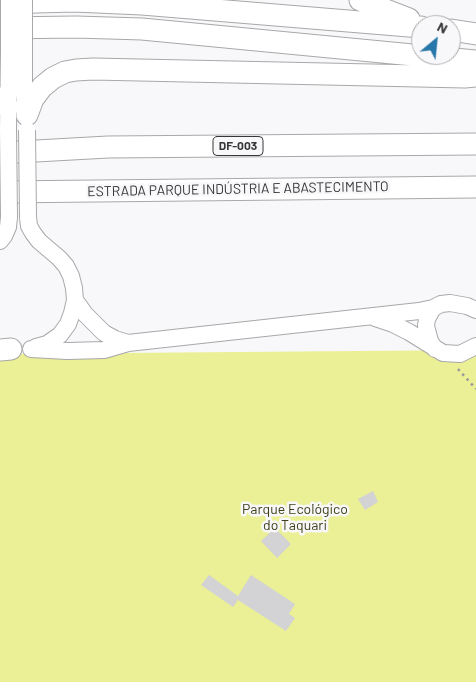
<!DOCTYPE html>
<html>
<head>
<meta charset="utf-8">
<style>
  body { margin:0 }
  #map { position:relative; width:476px; height:682px; overflow:hidden; background:#f8f8fb; font-family:Barlow,sans-serif }
  canvas { display:block }
  .north { position:absolute; left:411px; top:15px; width:50px; height:50px; box-sizing:border-box; background:#f8f8fb; border:1px solid #ababad; border-radius:50%; rotate:28deg; font-size:14px; font-weight:700; line-height:20px; text-align:center; color:#373738 }
  .north::after { content:''; display:block; margin:auto; width:18px; height:22px; background:#2777a8; clip-path:polygon(50% 0,100% 100%,50% 72%,0 100%) }
</style>
</head>
<body>
<div id="map">
<canvas width="476" height="682"></canvas>
<div class="north">N</div>
</div>
<script>
const ctx = document.querySelector('canvas').getContext('2d');
ctx.lineJoin = 'round';
function paint(path, color) {
  ctx.fillStyle = color;
  ctx.fill(path, 'evenodd');
}
function poly(rows) {
  const path = new Path2D();
  for (const r of rows) {
    path.moveTo(r[0], r[1]);
    for (let i = 2; i < r.length; i += 2) path.lineTo(r[i], r[i + 1]);
  }
  return path;
}
function stroke(path, color, width, dash) {
  ctx.strokeStyle = color;
  ctx.lineWidth = width;
  ctx.lineCap = dash ? 'butt' : 'round';
  ctx.setLineDash(dash || []);
  ctx.stroke(path);
}
function write(font, color, halo, rows, align = 'center') {
  ctx.font = font + ' Barlow,sans-serif';
  ctx.lineWidth = 5;
  ctx.setLineDash([]);
  ctx.textBaseline = 'middle';
  ctx.strokeStyle = halo;
  ctx.fillStyle = color;
  for (const [text, x, y, turn = 0] of rows) {
    ctx.save();
    ctx.translate(x, y);
    ctx.rotate((+turn || 0) * Math.PI / 180);
    ctx.textAlign = isNaN(turn) ? turn : align;
    if (halo) ctx.strokeText(text, 0, 0);
    ctx.fillText(text, 0, 0);
    ctx.restore();
  }
}
const green = poly([
  [476,350,476,682,0,682,0,354]
]);
const building = poly([
  [373,491,378,502,365,510,358,499],
  [275,528,291,544,277,558,261,541],
  [209,575,238,596,251,575,295,604,289,614,295,618,286,631,238,600,233,607,201,585]
]);
const path = poly([
  [458,369,476,389]
]);
const tertiary = poly([
  [24,50,24,90,26,113],
  [8,130,9,50],
  [28,217,29,226,33,233,39,241,59,258,66,266,71,276,74,288,75,300,72,313,68,324,60,335,47,344,36,347],
  [0,241,4,236,8,227,9,217],
  [75,300,85,314,104,333,115,339,128,343],
  [433,308,427,319,426,326,430,341,435,349],
  [375,318,393,324,409,332,443,353,460,354,476,346],
  [31,349,67,351,104,350,128,343,419,311,433,308,441,304,450,303,467,306,476,310]
]);
const primary = poly([
  [360,0,409,19],
  [0,3,74,1,142,4,421,27],
  [0,28,76,27,142,29,476,61],
  [451,30,476,34],
  [0,98,8,107],
  [27,115,33,99,42,87,53,78,65,72,76,70,93,69,465,77,476,76]
]);
const trunk = poly([
  [0,153,108,147,476,144],
  [0,192,476,187],
  [0,350,11,349]
]);
const tertiaryBridge = poly([
  [9,50,9,0],
  [24,50,24,0],
  [8,130,9,217],
  [27,130,28,217]
]);
const shields = [
  [238,146,50]
];
const shieldNames = [
  ["DF-003",238,146]
];
const streetNames = [
  ["ESTRADA PARQUE INDÚSTRIA E ABASTECIMENTO",238,189,-1]
];
const parkNames = [
  ["Parque Ecológico",295,509],
  ["do Taquari",295,525]
];
paint(green, '#ebef95');
paint(building, '#d3d2d5');
stroke(tertiary, '#a8a8aa', 18);
stroke(primary, '#a8a8aa', 23);
stroke(trunk, '#a8a8aa', 23);
stroke(path, '#99999b', 2.5, [2.5, 4]);
stroke(tertiary, '#fff', 16);
stroke(primary, '#fff', 21);
stroke(trunk, '#fff', 21);
stroke(tertiaryBridge, '#a8a8aa', 18, []);
stroke(tertiaryBridge, '#fff', 16);
for (const [x, y, w] of shields) {
  const box = new Path2D();
  box.roundRect(x - w / 2, y - 9.5, w, 19, 4);
  ctx.fillStyle = '#f8f8fb';
  ctx.fill(box);
  stroke(box, '#373738', 1);
}
write('bold 12px', '#373738', null, shieldNames);
write('14px', '#373738', '#f8f8fb', streetNames);
write('14px', '#40411a', '#f8f8fb', parkNames);
</script>
</body>
</html>
